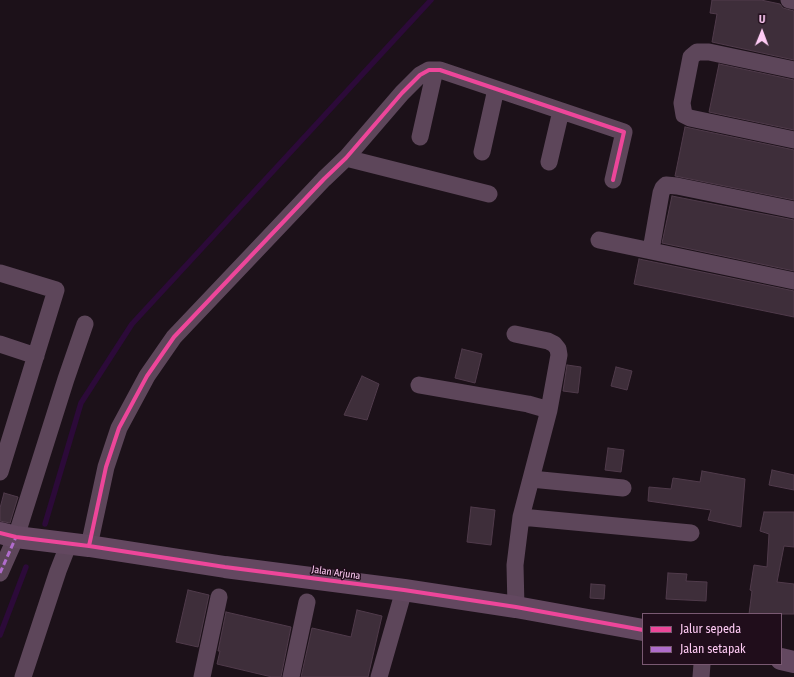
<!DOCTYPE html>
<html>
<head>
<meta charset="utf-8">
<style>
  body { margin:0 }
  #map { position:relative; width:794px; height:677px; overflow:hidden; background:#1c1119; font-family:"Fira Sans Condensed",sans-serif }
  canvas { display:block }
  .legend { position:absolute; left:642px; top:613px; width:140px; height:52px; box-sizing:border-box; background:#200d1b; border:1px solid #795972; margin:0; padding:5px 7px; list-style:none; font-size:12px; color:#ffcbf5 }
  .legend li { display:flex; align-items:center; gap:8px; height:20px }
  .legend b { width:20px; border:1px solid #795972 }
  .north { position:absolute; left:742px; top:12px; width:40px; height:40px; -webkit-text-stroke:3px #200d1b; paint-order:stroke; rotate:1deg; font-size:11px; font-weight:700; line-height:16px; text-align:center; color:#ffcbf5 }
  .north::after { content:''; display:block; margin:auto; width:14px; height:18px; background:#ffcbf5; clip-path:polygon(50% 0,100% 100%,50% 72%,0 100%) }
</style>
</head>
<body>
<div id="map">
<canvas width="794" height="677"></canvas>
<ul class="legend">
<li><b style="height:5px;background:#ed469a"></b>Jalur sepeda</li>
<li><b style="height:5px;background:#b06ccc"></b>Jalan setapak</li>
</ul>
<div class="north">U</div>
</div>
<script>
const ctx = document.querySelector('canvas').getContext('2d');
ctx.lineJoin = 'round';
function poly(rows) {
  const path = new Path2D();
  for (const r of rows) {
    path.moveTo(r[0], r[1]);
    for (let i = 2; i < r.length; i += 2) path.lineTo(r[i], r[i + 1]);
  }
  return path;
}
function stroke(path, color, width, dash) {
  ctx.strokeStyle = color;
  ctx.lineWidth = width;
  ctx.lineCap = dash ? 'butt' : 'round';
  ctx.setLineDash(dash || []);
  ctx.stroke(path);
}
function paint(path, color) {
  ctx.fillStyle = color;
  ctx.fill(path, 'evenodd');
}
function write(font, color, halo, rows, align = 'center') {
  ctx.font = font + ' "Fira Sans Condensed",sans-serif';
  ctx.lineWidth = 3;
  ctx.setLineDash([]);
  ctx.textBaseline = 'middle';
  ctx.strokeStyle = halo;
  ctx.fillStyle = color;
  for (const [text, x, y, turn = 0] of rows) {
    ctx.save();
    ctx.translate(x, y);
    ctx.rotate((+turn || 0) * Math.PI / 180);
    ctx.textAlign = isNaN(turn) ? turn : align;
    if (halo) ctx.strokeText(text, 0, 0);
    ctx.fillText(text, 0, 0);
    ctx.restore();
  }
}
const stream = poly([
  [45,524,81,403,132,324,431,0],
  [0,635,26,567]
]);
const building = poly([
  [712,0,761,0,780,4,783,8,794,11,794,60,712,42,717,14,710,13,712,0],
  [719,64,794,80,794,130,709,112,719,64],
  [685,127,794,150,794,200,675,176,685,127],
  [672,196,794,220,794,271,662,243,672,196],
  [639,259,794,291,794,317,634,284,639,259],
  [462,349,482,354,475,383,455,378,462,349],
  [567,365,581,367,578,393,563,391,567,365],
  [616,367,632,371,627,390,611,386,616,367],
  [362,376,379,384,367,420,344,415,362,376],
  [608,448,624,450,621,472,605,470,608,448],
  [772,470,794,475,794,490,769,485,772,470],
  [702,471,745,479,741,527,708,520,711,510,648,501,649,487,671,489,673,478,700,482,702,471],
  [4,493,18,497,10,523,0,521,0,508,4,493],
  [471,507,495,510,491,545,467,542,471,507],
  [764,512,794,512,794,547,784,546,777,582,794,584,794,614,749,614,752,591,750,590,754,565,767,567,769,534,760,531,764,512],
  [668,573,687,574,686,581,707,582,706,601,666,599,668,573],
  [591,584,605,585,604,599,590,598,591,584],
  [188,590,209,595,198,647,176,642,188,590],
  [357,610,382,616,368,677,301,677,312,628,351,637,357,610],
  [226,612,291,627,281,677,272,677,217,664,220,651,218,651,226,612]
]);
const street = poly([
  [789,0,794,1],
  [794,70,709,52,697,52,691,57,682,103,684,115,690,118,794,140],
  [420,137,435,70],
  [482,152,496,89],
  [346,158,489,194],
  [549,162,561,111],
  [599,240,794,281],
  [651,250,661,193,663,188,666,185,677,186,794,210],
  [0,273,56,290,0,472],
  [515,334,548,341,554,344,558,349,559,355,549,410],
  [0,344,36,356],
  [419,385,528,404,549,410,521,517,515,565,516,607],
  [531,479,623,488],
  [521,517,691,533],
  [89,546,106,467,119,428,147,376,174,337,324,179,346,158,402,93,420,75,429,70,440,70,624,132,613,180],
  [0,573,16,537,66,379,85,324],
  [23,677,58,571,69,543],
  [202,677,219,597],
  [291,677,307,602],
  [379,677,404,590],
  [701,677,702,664]
]);
const secondary = poly([
  [0,533,16,537,89,546,225,567,404,590,516,607,643,630],
  [781,659,794,662]
]);
const quiet = poly([
  [0,573,16,537]
]);
const cycleway = poly([
  [0,533,16,537,89,546,225,567,404,590,516,607,643,630],
  [89,546,106,467,119,428,147,376,174,337,324,179,346,158,402,93,420,75,429,70,440,70,624,132,613,180]
]);
const streetNames = [
  ["Jalan Arjuna",336,573,8]
];
stroke(stream, '#2c0a39', 5.5);
paint(building, '#3e2e3a');
stroke(building, '#503b4b', 1);
stroke(street, '#5d465a', 17);
stroke(secondary, '#634860', 22);
stroke(quiet, '#b06ccc', 3, [6, 3]);
stroke(cycleway, '#ed469a', 4);
write('10px', '#ffcbf5', '#200d1b', streetNames);
</script>
</body>
</html>
